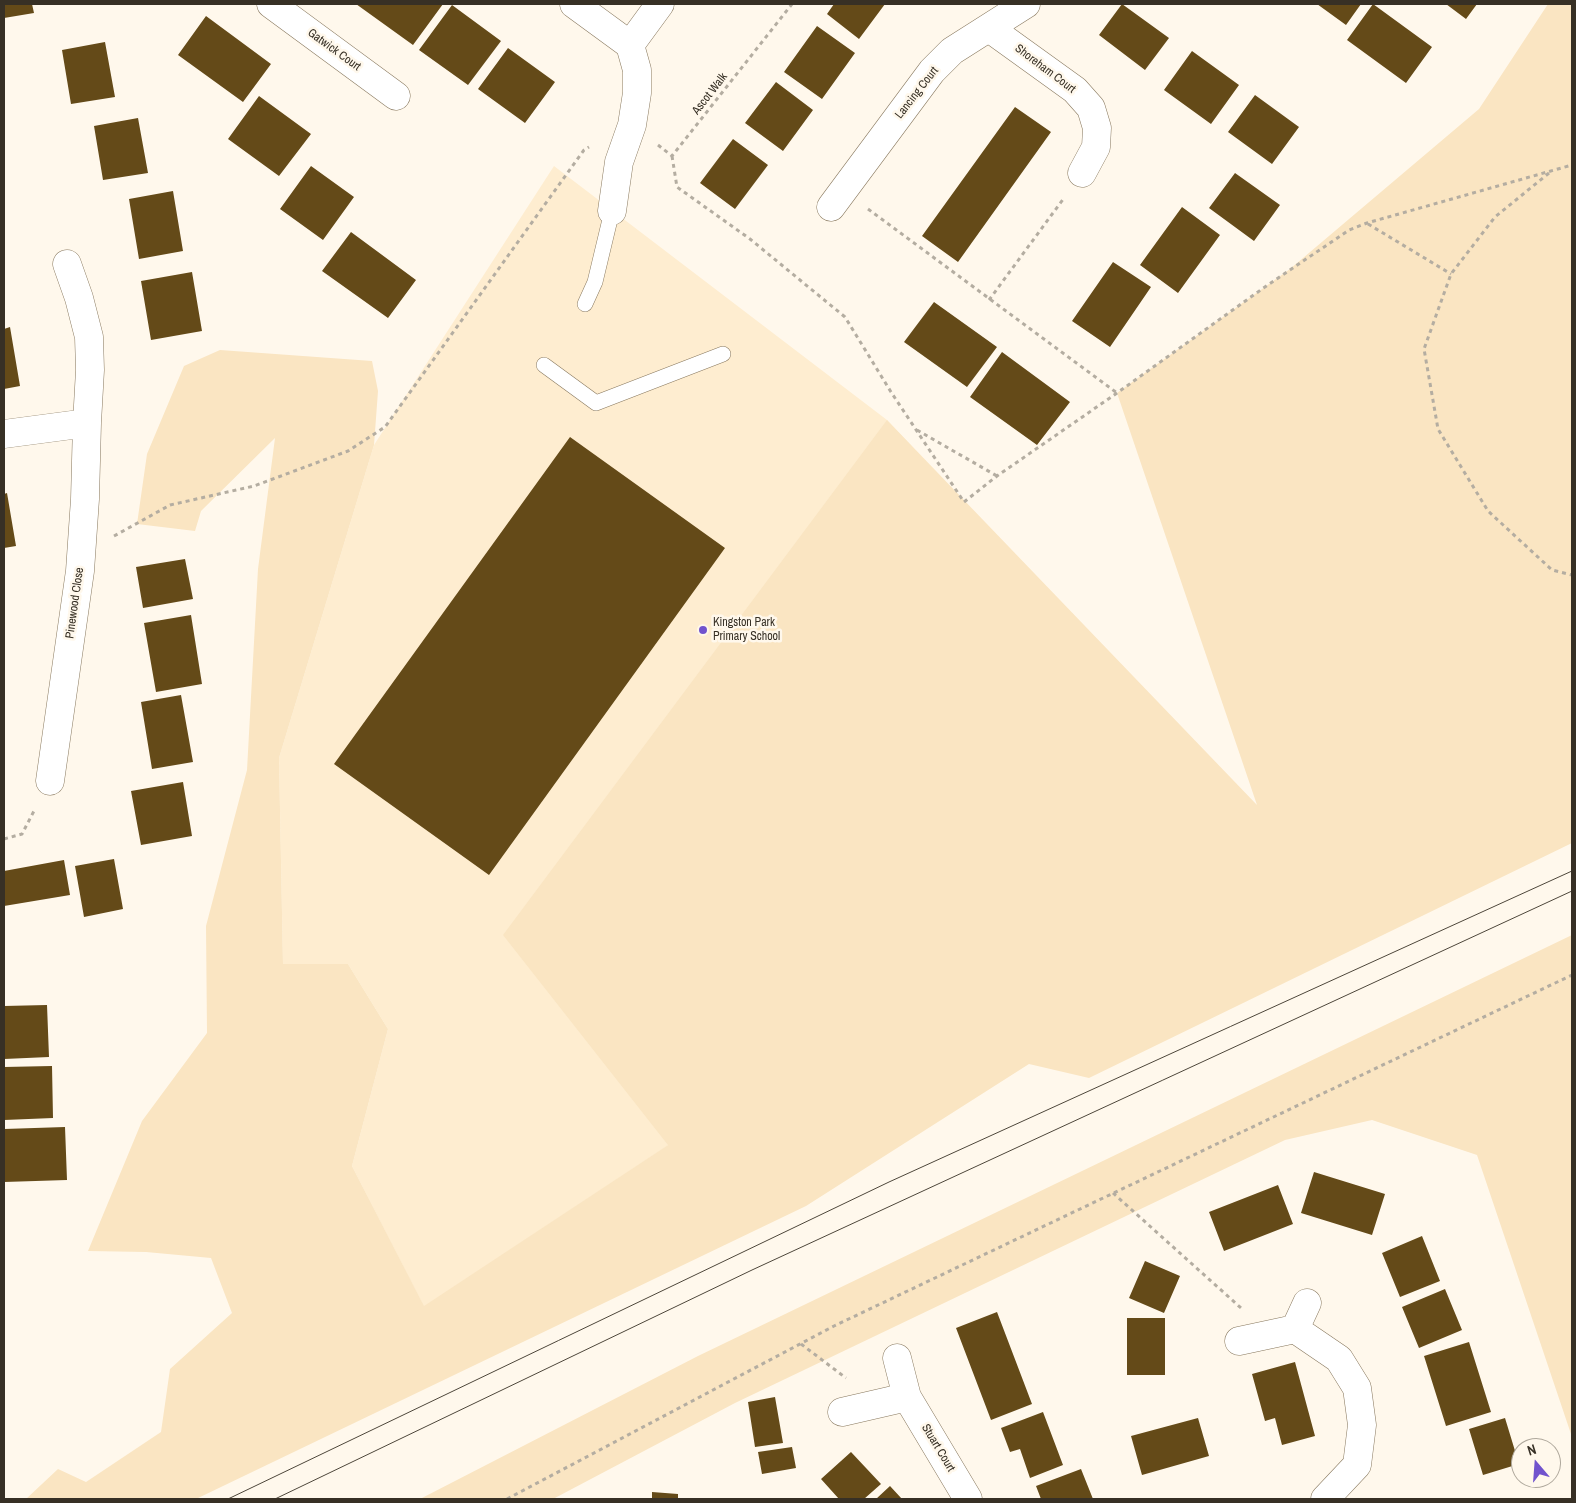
<!DOCTYPE html>
<html>
<head>
<meta charset="utf-8">
<style>
  body { margin:0 }
  #map { position:relative; width:1576px; height:1503px; overflow:hidden; background:#fff8ec; font-family:"Archivo Narrow",sans-serif }
  canvas { display:block }
  .frame { position:absolute; inset:0; border:5px solid #373025; pointer-events:none }
  .north { position:absolute; left:1511px; top:1438px; width:50px; height:50px; box-sizing:border-box; background:#fff8ec; border:1px solid #afa89c; border-radius:50%; rotate:342deg; font-size:14px; font-weight:700; line-height:20px; text-align:center; color:#373025 }
  .north::after { content:''; display:block; margin:auto; width:18px; height:22px; background:#7153cd; clip-path:polygon(50% 0,100% 100%,50% 72%,0 100%) }
</style>
</head>
<body>
<div id="map">
<canvas width="1576" height="1503"></canvas>
<div class="frame"></div>
<div class="north">N</div>
</div>
<script>
const ctx = document.querySelector('canvas').getContext('2d');
ctx.lineJoin = 'round';
function paint(path, color) {
  ctx.fillStyle = color;
  ctx.fill(path, 'evenodd');
}
function poly(rows) {
  const path = new Path2D();
  for (const r of rows) {
    path.moveTo(r[0], r[1]);
    for (let i = 2; i < r.length; i += 2) path.lineTo(r[i], r[i + 1]);
  }
  return path;
}
function stroke(path, color, width, dash) {
  ctx.strokeStyle = color;
  ctx.lineWidth = width;
  ctx.lineCap = dash ? 'butt' : 'round';
  ctx.setLineDash(dash || []);
  ctx.stroke(path);
}
function write(font, color, halo, rows, align = 'center') {
  ctx.font = font + ' "Archivo Narrow",sans-serif';
  ctx.lineWidth = 5;
  ctx.setLineDash([]);
  ctx.textBaseline = 'middle';
  ctx.strokeStyle = halo;
  ctx.fillStyle = color;
  for (const [text, x, y, turn = 0] of rows) {
    ctx.save();
    ctx.translate(x, y);
    ctx.rotate((+turn || 0) * Math.PI / 180);
    ctx.textAlign = isNaN(turn) ? turn : align;
    if (halo) ctx.strokeText(text, 0, 0);
    ctx.fillText(text, 0, 0);
    ctx.restore();
  }
}
const built = poly([
  [554,166,887,420,964,502,732,1103,424,1307,352,1166,388,1029,348,964,283,965,279,758,374,445]
]);
const green = poly([
  [1548,4,1572,4,1572,843,1089,1078,1029,1064,806,1206,196,1499,26,1499,58,1469,86,1482,161,1432,170,1369,232,1313,211,1258,146,1252,88,1251,142,1121,207,1033,206,926,247,770,258,569,275,438,201,511,195,531,137,524,147,454,184,366,220,350,372,361,378,391,374,445,279,758,283,964,348,964,388,1029,352,1166,424,1306,668,1145,503,935,887,420,1257,805,1117,393,1290,269,1479,109],
  [1572,935,1572,1437,1477,1155,1372,1120,1285,1140,735,1403,553,1499,420,1499,698,1356]
]);
const building = poly([
  [4,4,32,4,34,13,4,18],
  [356,4,443,4,413,45],
  [834,4,885,4,859,39,827,14],
  [1122,4,1169,38,1145,70,1099,35],
  [1317,4,1361,4,1346,25],
  [1373,4,1432,47,1406,83,1347,40],
  [1446,4,1477,4,1466,19],
  [452,5,501,41,468,85,419,50],
  [206,16,271,64,243,102,178,55],
  [817,26,855,53,822,99,784,72],
  [105,42,115,97,71,104,62,50],
  [508,48,555,82,525,123,478,89],
  [1192,51,1239,85,1211,124,1164,90],
  [776,82,813,110,783,151,745,123],
  [1255,95,1299,127,1272,164,1228,132],
  [259,96,311,134,279,176,228,139],
  [1015,107,1051,132,958,262,922,236],
  [138,118,148,173,103,180,94,126],
  [733,139,768,165,735,209,700,183],
  [311,166,354,197,323,240,280,209],
  [1235,173,1280,205,1254,241,1209,208],
  [173,191,183,251,139,259,129,199],
  [1182,207,1220,235,1178,293,1140,265],
  [351,232,416,280,388,318,322,271],
  [1113,262,1151,287,1110,347,1072,321],
  [192,272,202,331,151,340,141,281],
  [934,302,997,347,967,387,904,342],
  [10,327,20,386,4,389,4,329],
  [1002,352,1070,402,1037,445,970,397],
  [570,437,725,548,489,875,334,764],
  [7,493,16,546,4,548,4,494],
  [185,559,193,599,143,608,136,567],
  [191,615,202,684,156,692,144,623],
  [181,695,193,762,152,769,141,702],
  [183,782,192,836,141,845,131,791],
  [114,859,123,909,84,917,75,866],
  [64,860,70,895,4,906,4,871],
  [47,1005,49,1057,4,1059,4,1006],
  [52,1066,53,1118,4,1120,4,1067],
  [65,1127,67,1180,4,1182,4,1129],
  [1314,1172,1385,1194,1372,1235,1301,1213],
  [1278,1185,1293,1224,1224,1251,1209,1212],
  [1422,1236,1440,1281,1400,1297,1382,1253],
  [1145,1261,1180,1276,1164,1313,1129,1298],
  [1445,1289,1462,1330,1419,1348,1402,1307],
  [997,1312,1032,1404,991,1420,956,1328],
  [1127,1318,1165,1318,1165,1375,1127,1375],
  [1469,1342,1491,1412,1446,1426,1424,1356],
  [1295,1362,1315,1436,1282,1445,1275,1418,1265,1421,1252,1374],
  [775,1397,783,1443,755,1447,748,1402],
  [1043,1412,1063,1465,1030,1478,1020,1449,1010,1452,1001,1428],
  [1198,1418,1209,1456,1142,1475,1131,1436],
  [1505,1418,1519,1464,1483,1475,1469,1429],
  [792,1447,796,1468,762,1474,758,1452],
  [851,1452,881,1484,864,1499,839,1499,821,1479],
  [1081,1469,1093,1499,1041,1499,1036,1486],
  [890,1486,902,1499,876,1499],
  [652,1492,678,1494,678,1499,652,1499]
]);
const path = poly([
  [658,145,672,156,792,4],
  [672,156,677,187,750,239,845,317,891,392,964,502,997,476,1117,393,1262,289,1349,230,1367,223,1572,165],
  [1549,173,1495,217,1451,274,1424,349,1438,429,1488,511,1552,570,1572,575],
  [868,209,1117,393],
  [1368,224,1451,274],
  [989,300,1064,198],
  [917,430,997,476],
  [114,536,170,505,254,486,348,451,385,427,584,150,589,147],
  [4,839,22,834,35,809],
  [1113,1193,1241,1308],
  [801,1344,846,1378],
  [507,1499,834,1326,1572,975]
]);
const service = poly([
  [585,304,595,282,612,211],
  [544,365,596,403,723,354]
]);
const minor = poly([
  [271,4,396,96],
  [574,4,630,45,637,70,637,93,632,125,619,162,612,211],
  [989,28,1075,90,1091,108,1097,128,1096,147,1082,173],
  [630,45,660,4],
  [831,207,932,71,952,51,1026,4],
  [4,434,87,423,90,370,89,337,79,298,67,264],
  [50,781,80,571,85,499,87,423],
  [1295,1329,1339,1359,1357,1388,1362,1425,1357,1465,1325,1499],
  [1239,1341,1295,1329,1307,1303],
  [907,1397,968,1499],
  [842,1412,907,1397,897,1358]
]);
const tram = poly([
  [228,1499,889,1182,1572,871],
  [275,1499,752,1270,1572,891]
]);
const markers = [
  [703,630,5,"#7153cd"]
];
const streetNames = [
  ["Gatwick Court",334,50,36],
  ["Shoreham Court",1045,69,37],
  ["Lancing Court",917,93,-52],
  ["Ascot Walk",710,94,-52],
  ["Pinewood Close",75,603,-82],
  ["Stuart Court",938,1448,59]
];
const poiNames = [
  ["Kingston Park",713,623],
  ["Primary School",713,637]
];
paint(built, '#feedd0');
paint(green, '#fae5c2');
paint(building, '#644a18');
stroke(service, '#88785e', 16);
stroke(minor, '#88785e', 29);
stroke(path, '#b4ada1', 3, [4, 4]);
stroke(service, '#fff', 15);
stroke(minor, '#fff', 28);
stroke(tram, '#4d463a', 1);
for (const [x, y, r, color] of markers) {
  const dot = new Path2D();
  dot.arc(x, y, r, 0, 2 * Math.PI);
  ctx.fillStyle = color;
  ctx.fill(dot);
  stroke(dot, '#fff8ec', 2);
}
write('12px', '#373025', '#fff8ec', streetNames);
write('12px', '#373025', '#fff8ec', poiNames, 'left');
</script>
</body>
</html>
